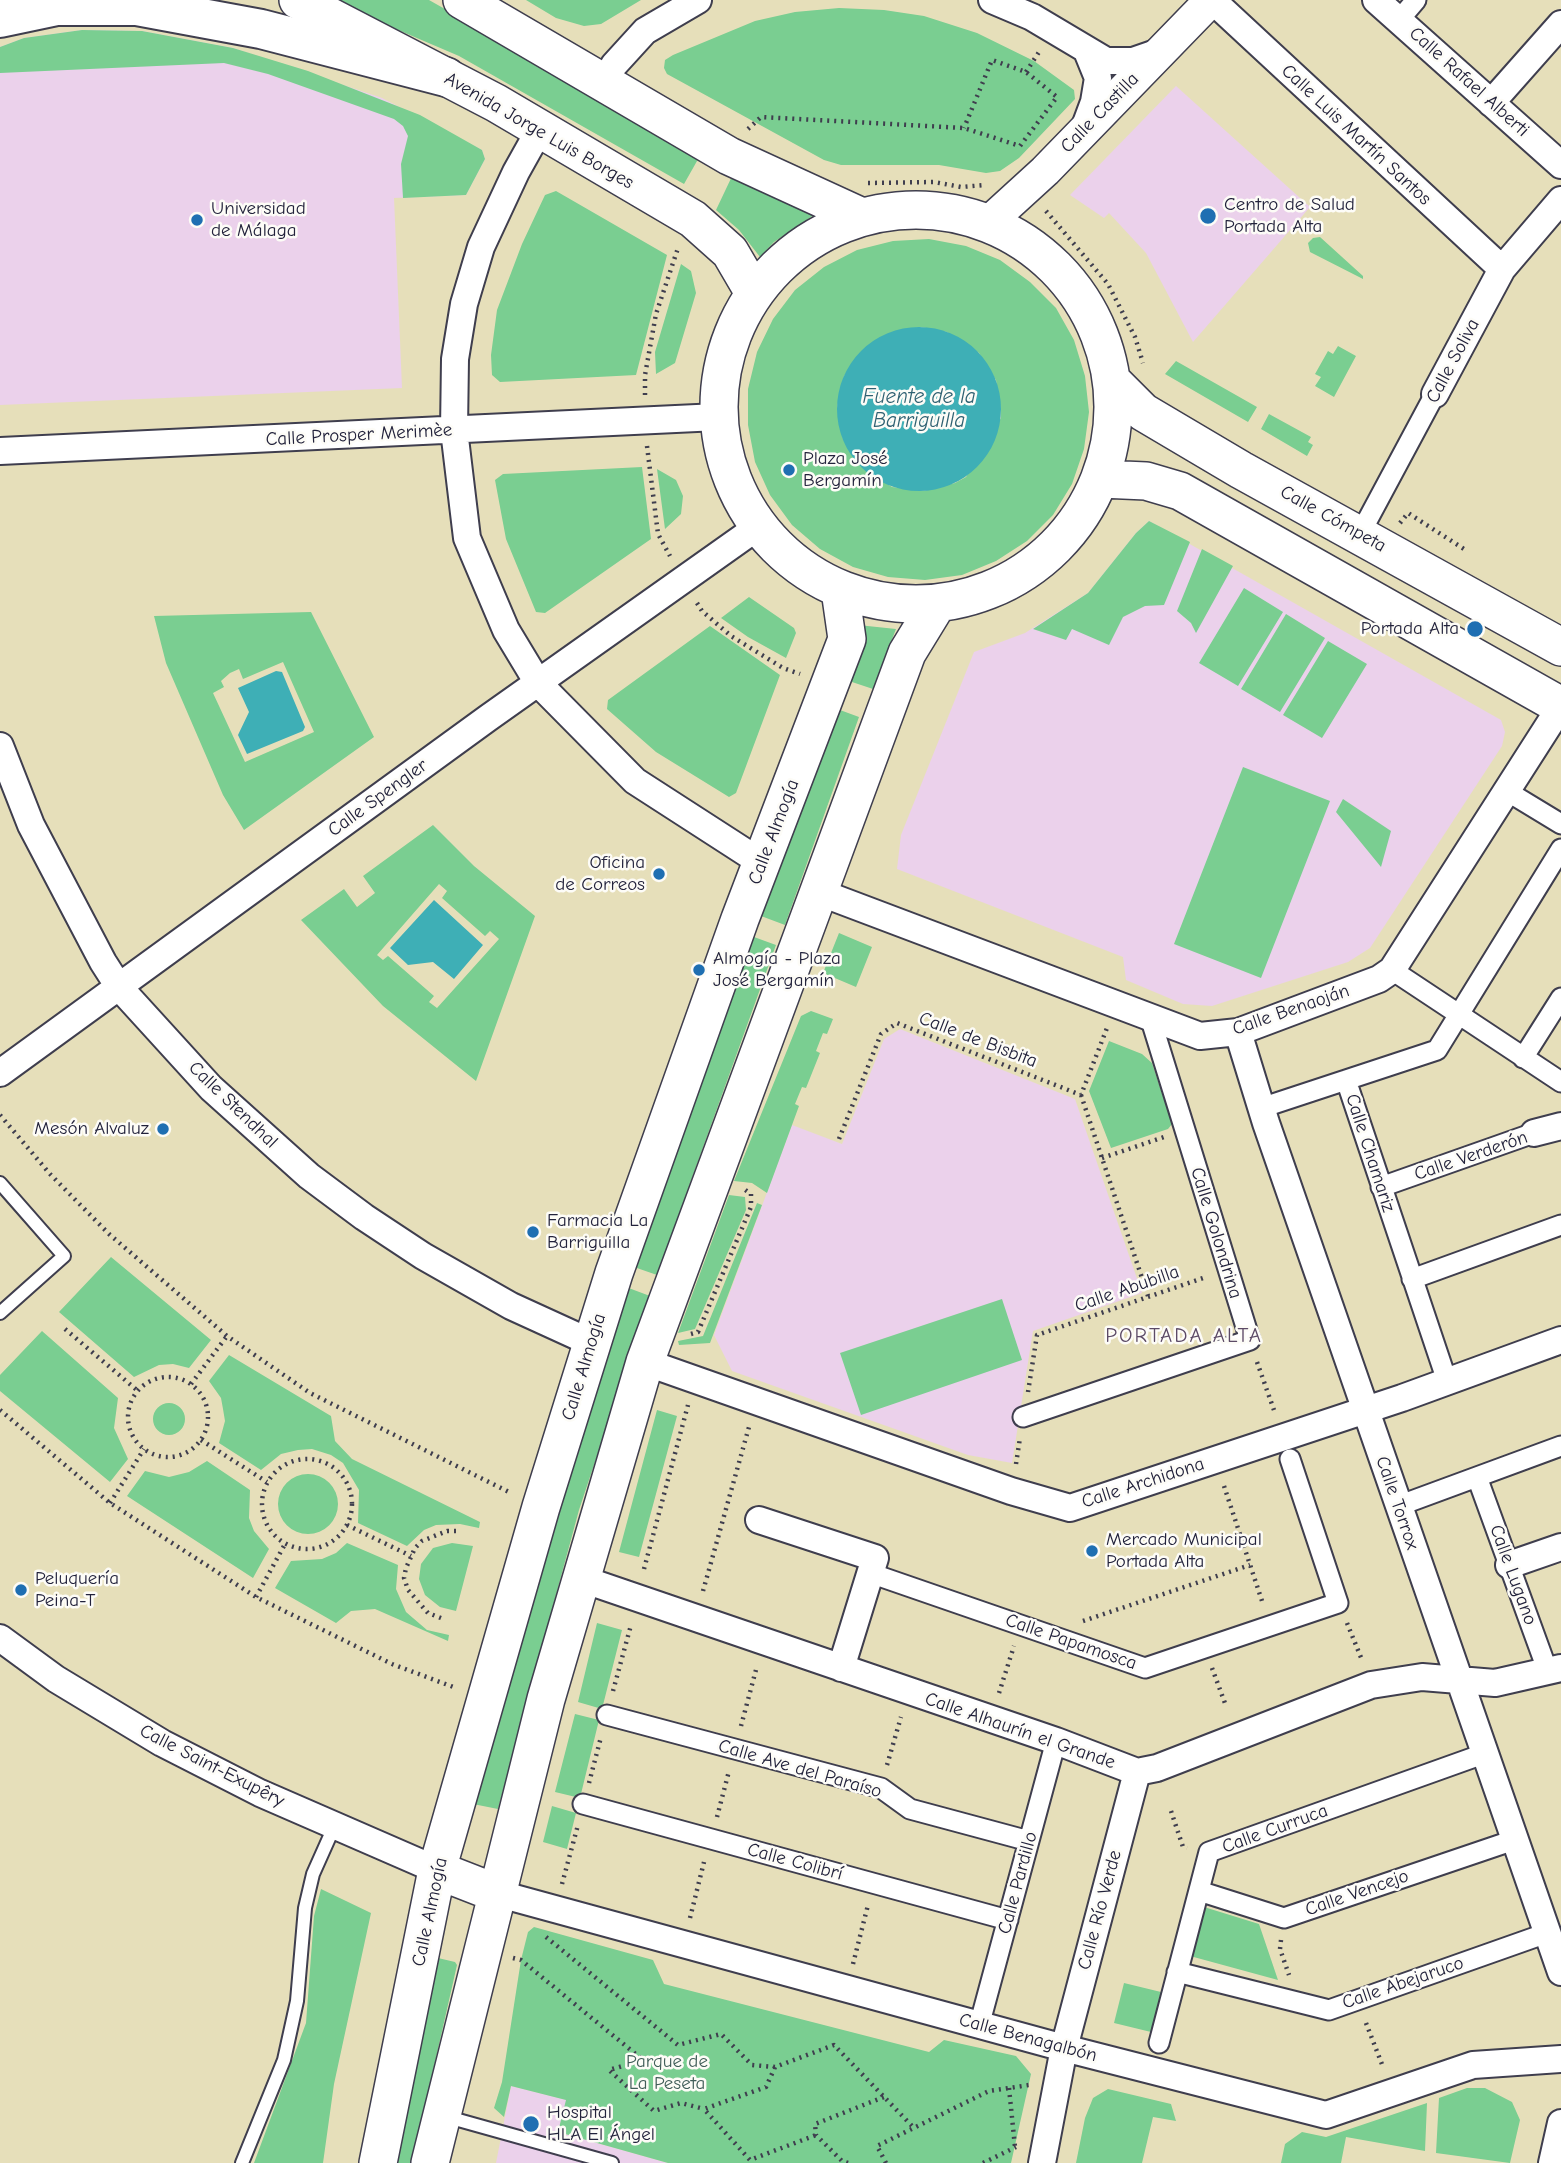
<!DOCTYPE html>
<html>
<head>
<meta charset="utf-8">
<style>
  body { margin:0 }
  canvas { display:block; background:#e6dfba }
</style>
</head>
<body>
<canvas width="1561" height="2163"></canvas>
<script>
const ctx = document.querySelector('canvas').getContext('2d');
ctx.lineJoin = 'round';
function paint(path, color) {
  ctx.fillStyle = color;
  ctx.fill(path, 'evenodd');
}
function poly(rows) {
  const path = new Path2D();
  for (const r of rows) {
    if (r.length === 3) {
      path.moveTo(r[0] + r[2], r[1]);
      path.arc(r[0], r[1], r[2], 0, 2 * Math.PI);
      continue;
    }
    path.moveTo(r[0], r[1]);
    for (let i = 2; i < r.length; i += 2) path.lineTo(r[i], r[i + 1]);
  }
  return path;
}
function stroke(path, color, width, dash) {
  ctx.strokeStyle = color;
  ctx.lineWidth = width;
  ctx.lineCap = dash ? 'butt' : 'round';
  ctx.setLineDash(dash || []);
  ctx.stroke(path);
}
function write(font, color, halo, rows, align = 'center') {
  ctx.font = font + ' "Comic Neue",sans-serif';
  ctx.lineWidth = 5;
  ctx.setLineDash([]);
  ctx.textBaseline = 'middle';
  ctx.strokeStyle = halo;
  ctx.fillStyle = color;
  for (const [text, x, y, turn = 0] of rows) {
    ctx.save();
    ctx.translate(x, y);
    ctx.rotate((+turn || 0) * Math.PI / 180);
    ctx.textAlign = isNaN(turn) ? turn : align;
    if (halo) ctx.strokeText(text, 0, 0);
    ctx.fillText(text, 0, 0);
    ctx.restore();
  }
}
const built = poly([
  [82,30,142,31,233,48,382,98,482,150,485,159,466,195,394,198,402,388,0,405,0,47,24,38],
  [1176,86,1310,207,1193,342,1146,253,1109,213,1104,218,1070,195],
  [1149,521,1501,720,1505,732,1502,746,1370,948,1348,962,1212,1006,1183,1004,1126,980,1123,957,897,869,901,835,974,652,1025,633,1088,593,1136,533],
  [900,1029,1075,1099,1142,1293,1033,1331,1012,1463,968,1455,732,1371,714,1335,792,1125,842,1144,884,1039],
  [511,2086,567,2100,558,2132,668,2163,496,2163]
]);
const green = poly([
  [328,0,429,0,701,154,684,184,459,56],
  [526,0,641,0,601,24,584,26,556,18],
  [839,8,884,10,924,16,977,33,1034,61,1074,90,1075,99,1019,158,1000,171,986,173,939,165,841,165,824,160,667,74,664,68,665,60,673,55,755,21,795,12],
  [82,30,142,31,233,48,308,71,420,115,482,150,485,159,466,195,403,198,401,164,408,136,403,126,394,119,268,74,224,63,0,73,0,47,24,38],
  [734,172,814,215,774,242,760,257,739,230,716,210],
  [556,191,667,255,636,375,500,382,492,375,491,355,497,310,522,244,545,195],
  [1320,237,1363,276,1363,279,1310,252,1308,243,1313,238],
  [929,239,966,246,1000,260,1030,282,1056,308,1074,340,1085,376,1089,412,1084,449,1072,484,1053,515,1027,541,996,561,962,575,925,580,888,577,853,567,820,549,792,525,770,495,755,462,748,425,748,389,757,352,773,319,795,290,824,267,857,250,893,241],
  [921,327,947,332,979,353,996,380,1001,411,1001,418,966,477,955,483,924,491,892,487,860,466,843,439,837,407,844,376,863,350,890,333],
  [681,264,691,271,696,293,675,363,656,374,655,352],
  [1338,346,1356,356,1334,397,1315,386,1321,377,1315,374,1328,351,1333,354],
  [1176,361,1257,407,1248,422,1165,374],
  [1269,414,1311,437,1308,442,1313,445,1307,456,1261,429],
  [642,467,651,539,545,613,536,612,506,539,495,480,503,474],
  [657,469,676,480,683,496,681,514,665,529],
  [1149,521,1190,542,1164,605,1145,606,1123,617,1109,645,1072,629,1066,640,1033,629,1088,593,1136,533],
  [1202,549,1233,566,1196,633,1191,623,1177,611],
  [1244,588,1283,612,1238,686,1199,663],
  [749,597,794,628,796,633,786,658,748,637,721,618],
  [311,612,374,737,244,830,223,795,166,663,154,616],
  [283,662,314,732,245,762,213,693,224,687,221,681,230,673,239,669,243,679],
  [1286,614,1325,638,1280,712,1241,689],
  [858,625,896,629,873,689,849,681],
  [710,626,780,675,736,793,729,797,656,752,607,709,608,700],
  [1328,641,1367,664,1322,738,1283,715],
  [840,710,859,717,785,925,761,916],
  [1243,767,1330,801,1261,978,1174,944],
  [1343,799,1391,831,1381,867,1336,812],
  [433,825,474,866,535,916,476,1081,383,1006,301,920,344,889,357,907,375,893,363,876],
  [439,884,447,891,442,898,485,936,490,931,499,939,437,1008,429,1002,434,996,388,956,383,960,377,955],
  [839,933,872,947,856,987,823,973],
  [754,937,776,945,657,1275,634,1267],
  [811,1011,833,1019,827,1034,823,1033,816,1051,820,1053,806,1088,802,1087,795,1104,799,1106,767,1193,752,1183,734,1181,801,1016],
  [1109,1041,1142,1054,1152,1063,1172,1124,1168,1129,1111,1148,1089,1091],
  [729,1195,745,1197,746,1210,695,1329,678,1333],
  [757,1203,762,1205,710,1343,679,1345,678,1341,703,1336],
  [111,1257,211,1340,189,1368,173,1364,159,1365,134,1377,59,1312],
  [626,1287,650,1296,579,1510,498,1809,473,1804,529,1595],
  [1002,1299,1022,1360,861,1415,840,1353],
  [42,1331,118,1398,114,1428,128,1459,110,1482,0,1391,0,1375],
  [229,1355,331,1416,335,1441,352,1459,480,1522,479,1528,460,1524,436,1525,424,1530,407,1546,358,1523,359,1490,343,1463,331,1455,312,1449,298,1450,281,1454,261,1470,219,1443,225,1421,223,1409,221,1398,209,1381],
  [169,1419,16],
  [657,1410,677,1416,639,1557,619,1552],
  [207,1461,250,1490,249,1518,254,1531,269,1549,253,1578,127,1496,145,1471,169,1477,189,1472],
  [308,1504,30],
  [347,1543,398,1565,396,1589,406,1612,427,1630,449,1635,448,1641,375,1609,351,1611,336,1623,275,1588,291,1561,322,1559,336,1553],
  [452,1543,473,1546,456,1611,440,1607,425,1595,419,1579,421,1564,433,1548],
  [597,1623,622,1630,602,1709,578,1702],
  [575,1714,599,1720,580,1798,555,1792],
  [552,1806,576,1813,567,1849,543,1842],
  [321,1889,371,1913,334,2084,323,2163,254,2163,306,2023,314,1916],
  [1204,1907,1259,1924,1278,1980,1190,1956],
  [534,1927,653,1960,664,1984,929,2052,944,2040,1016,2056,1031,2074,1011,2163,668,2163,558,2132,566,2100,511,2086,504,2117,494,2108,502,2082,521,1960,528,1932],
  [438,1958,455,1962,457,1965,433,2071,417,2163,396,2163],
  [1124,1983,1161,1992,1151,2032,1114,2023],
  [1467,2088,1485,2088,1512,2102,1520,2120,1510,2163,1436,2153,1439,2098],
  [1108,2089,1171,2104,1176,2121,1153,2117,1142,2163,1076,2163,1085,2118,1093,2098],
  [1427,2103,1425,2151,1346,2137,1341,2163,1281,2163,1285,2144,1302,2132,1326,2137]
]);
const water = poly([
  [919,409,82],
  [276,671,282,672,305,727,303,731,247,754,238,735,249,712,238,688],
  [434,900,483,945,454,979,433,962,408,965,390,948]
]);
const path = poly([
  [1026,72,1039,52],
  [748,129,761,117,964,128,1020,146,1057,97,1026,72,992,60,964,128],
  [868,183,934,182,961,187,985,185],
  [1046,211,1108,284,1135,337,1143,363],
  [645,395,645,375,656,314,678,248],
  [647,446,658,534,670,556],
  [1400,523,1408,513,1464,549],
  [697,603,702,611,731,636,783,668,800,674],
  [1081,1095,1148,1296],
  [0,1115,50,1174,109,1234,227,1336,310,1393,511,1493],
  [839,1139,881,1034,897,1023,1081,1095,1107,1028],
  [1102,1158,1164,1137],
  [65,1329,138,1391],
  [691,1334,698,1332,751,1207,751,1194,744,1189],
  [1257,1362,1275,1413],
  [168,1417,40],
  [191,1384,227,1336],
  [1028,1392,1037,1335,1206,1277],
  [0,1410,110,1503,256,1597,392,1664,456,1688],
  [201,1440,267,1482],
  [307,1504,45],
  [1016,1464,1020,1438],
  [1224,1486,1263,1604],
  [110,1503,144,1449],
  [347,1525,411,1556],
  [644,1569,688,1405],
  [703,1591,749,1427],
  [256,1597,285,1544],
  [441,1618,428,1613,408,1590,404,1578,406,1568,415,1548,422,1541,447,1531,460,1531],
  [1083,1621,1250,1565],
  [1347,1623,1362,1660],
  [1212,1668,1226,1706],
  [613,1691,631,1625],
  [999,1693,1014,1646],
  [741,1726,757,1666],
  [887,1765,901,1717],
  [589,1783,601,1737],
  [1171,1811,1183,1847,1187,1848],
  [717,1817,729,1771],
  [562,1884,578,1825],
  [690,1918,704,1862],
  [546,1937,678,2045,721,2034,752,2065,775,2067,834,2045,914,2128],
  [1281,1940,1280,1949,1289,1975],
  [513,1958,521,1960,643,2060,609,2070,654,2111,681,2103,704,2109],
  [853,1964,868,1905],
  [1366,2023,1383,2067],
  [775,2067,766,2087,704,2109,750,2160,816,2135],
  [1009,2088,1015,2147],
  [848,2163,842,2161,816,2135,815,2124,884,2097],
  [886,2163,877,2146,989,2091,1029,2085],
  [983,2163,1016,2147]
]);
const service = poly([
  [0,1183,64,1256,0,1313],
  [444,2116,612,2163],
  [242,2163,284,2060,297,2001,305,1908,313,1874,334,1827]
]);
const pedestrian = poly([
  [1399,20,1416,0],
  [1360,534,1435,394],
  [1505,790,1561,824],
  [1392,970,1561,1082],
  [1523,1058,1561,998],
  [1346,1080,1447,1381],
  [1261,1108,1437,1050,1561,849],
  [1381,1187,1534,1133],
  [1412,1279,1561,1225],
  [1023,1417,1250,1340,1150,1017],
  [1477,1477,1548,1672],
  [1398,1506,1561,1446],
  [870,1573,1145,1668,1338,1603,1290,1459],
  [607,1715,881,1788,910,1809,1029,1841],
  [583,1804,1008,1920],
  [1199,1891,1284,1918,1514,1840],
  [1177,1972,1329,2010,1547,1933],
  [979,2026,1056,1741],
  [1159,2043,1209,1852,1486,1753]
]);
const minor = poly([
  [992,0,1032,17,1106,61,1133,61,1159,52],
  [1212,0,1502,269],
  [1376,0,1561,165],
  [605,81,614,65,645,31,698,0],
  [1491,103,1561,24],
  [540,129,516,172,481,247,464,304,455,359,454,430,467,538,506,630,538,683,635,781,762,863],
  [1084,129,1094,102,1098,78,1087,51],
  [1435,394,1502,269,1561,200],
  [0,451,718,417],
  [0,746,31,825,103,962,119,987,211,1088,309,1176,364,1217,423,1256,511,1306,592,1343],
  [816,891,1200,1036,1238,1032,1379,979,1392,970,1561,706],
  [1238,1032,1266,1123,1561,1972],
  [0,1073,488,718,759,526],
  [1534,1133,1561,1126],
  [645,1362,1011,1491,1070,1508,1402,1398,1561,1340],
  [759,1520,875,1558,841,1668],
  [1509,1565,1561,1547],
  [582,1579,1056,1741,1137,1772,1157,1768,1371,1685,1422,1677,1495,1683,1561,1668],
  [0,1638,56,1679,162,1743,260,1793,437,1870],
  [496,1893,1064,2048,1326,2115,1473,2065,1561,2059],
  [1042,2163,1064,2048,1137,1772],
  [1552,2163,1561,2123]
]);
const tertiary = poly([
  [988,223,1045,171,1211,0]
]);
const secondary = poly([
  [298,0,496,103,693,219,730,252,754,293],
  [462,0,729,156,862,217],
  [916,407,197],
  [1112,381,1143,412,1241,470,1561,647],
  [1101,479,1146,481,1180,491,1561,706],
  [437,1870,496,1893],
  [378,2163,437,1870,541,1507,614,1273,740,919,847,639,840,590],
  [430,2163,546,1699,645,1362,907,653,937,604]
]);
const motorway = poly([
  [0,18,57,6,137,6,261,29,446,77]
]);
const markers = [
  [1208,216,9,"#1f6fb2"],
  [197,220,7,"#1f6fb2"],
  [789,470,7,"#1f6fb2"],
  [1475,629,9,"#1f6fb2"],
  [659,874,7,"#1f6fb2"],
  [699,970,7,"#1f6fb2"],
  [163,1129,7,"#1f6fb2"],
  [533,1232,7,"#1f6fb2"],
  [1092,1551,7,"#1f6fb2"],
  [21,1590,7,"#1f6fb2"],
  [531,2124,9,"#1f6fb2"]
];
const streetNames = [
  ["Calle Rafael Alberti",1469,82,42],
  ["Calle Castilla",1100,113,-46],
  ["Avenida Jorge Luis Borges",539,131,30],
  ["Calle Luis Martín Santos",1356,135,43],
  ["Calle Soliva",1453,361,-62],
  ["Calle Prosper Merimèe",359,435,-3],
  ["Calle Cómpeta",1333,519,29],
  ["Calle Spengler",378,798,-36],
  ["Calle Almogía",774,832,-69],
  ["Calle Benaoján",1291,1010,-19],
  ["Calle de Bisbita",978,1040,21],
  ["Calle Stendhal",233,1105,44],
  ["Calle Chamariz",1370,1153,72],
  ["Calle Verderón",1471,1156,-19],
  ["Calle Golondrina",1216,1233,73],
  ["Calle Abubilla",1127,1289,-19],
  ["Calle Almogía",584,1367,-73],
  ["Calle Archidona",1143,1483,-18],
  ["Calle Torrox",1397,1503,71],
  ["Calle Lugano",1513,1575,70],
  ["Calle Papamosca",1071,1642,19],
  ["Calle Alhaurín el Grande",1020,1731,19],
  ["Calle Saint-Exupêry",212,1766,27],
  ["Calle Ave del Paraíso",800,1769,16],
  ["Calle Curruca",1275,1829,-20],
  ["Calle Colibrí",795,1862,15],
  ["Calle Pardillo",1018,1883,-75],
  ["Calle Vencejo",1357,1893,-19],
  ["Calle Río Verde",1100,1910,-75],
  ["Calle Almogía",430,1912,-78],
  ["Calle Abejaruco",1403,1983,-19],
  ["Calle Benagalbón",1028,2038,15]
];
const poiNames = [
  ["Centro de Salud",1224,205],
  ["Portada Alta",1224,227],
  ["Universidad",211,209],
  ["de Málaga",211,231],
  ["Plaza José",803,459],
  ["Bergamín",803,481],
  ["Portada Alta",1459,629,"right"],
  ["Oficina",645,863,"right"],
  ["de Correos",645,885,"right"],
  ["Almogía - Plaza",713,959],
  ["José Bergamín",713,981],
  ["Mesón Alvaluz",149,1129,"right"],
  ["Farmacia La",547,1221],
  ["Barriguilla",547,1243],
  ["Mercado Municipal",1106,1540],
  ["Portada Alta",1106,1562],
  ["Peluquería",35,1579],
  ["Peina-T",35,1601],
  ["Hospital",547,2113],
  ["HLA El Ángel",547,2135]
];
const parkNames = [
  ["Parque de",667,2062],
  ["La Peseta",667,2084]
];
const waterNames = [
  ["Fuente de la",919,397],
  ["Barriguilla",919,421]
];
const neighbourhoodNames = [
  ["PORTADA ALTA",1184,1336]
];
paint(built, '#ebd1eb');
paint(green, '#7ace91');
paint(water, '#3eafb6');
stroke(service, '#3f3e4e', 16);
stroke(pedestrian, '#3f3e4e', 23);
stroke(minor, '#3f3e4e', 30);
stroke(tertiary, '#3f3e4e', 35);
stroke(secondary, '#3f3e4e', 40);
stroke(motorway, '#3f3e4e', 42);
stroke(path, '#3f3e4e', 4.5, [2, 5]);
stroke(service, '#fff', 12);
stroke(pedestrian, '#fff', 19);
stroke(minor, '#fff', 26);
stroke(tertiary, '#fff', 32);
stroke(secondary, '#fff', 37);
stroke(motorway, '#fff', 38);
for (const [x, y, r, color] of markers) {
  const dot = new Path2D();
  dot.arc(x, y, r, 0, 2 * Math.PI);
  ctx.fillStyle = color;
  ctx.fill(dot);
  stroke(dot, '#fdfcf7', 2.5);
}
write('19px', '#22223b', '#fdfcf7', streetNames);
write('19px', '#22223b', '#fdfcf7', poiNames, 'left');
write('19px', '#415e59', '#fdfcf7', parkNames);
write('italic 21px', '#2f6172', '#fdfcf7', waterNames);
ctx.letterSpacing = '2px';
write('21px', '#5c4a66', '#fdfcf7', neighbourhoodNames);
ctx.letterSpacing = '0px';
</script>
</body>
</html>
